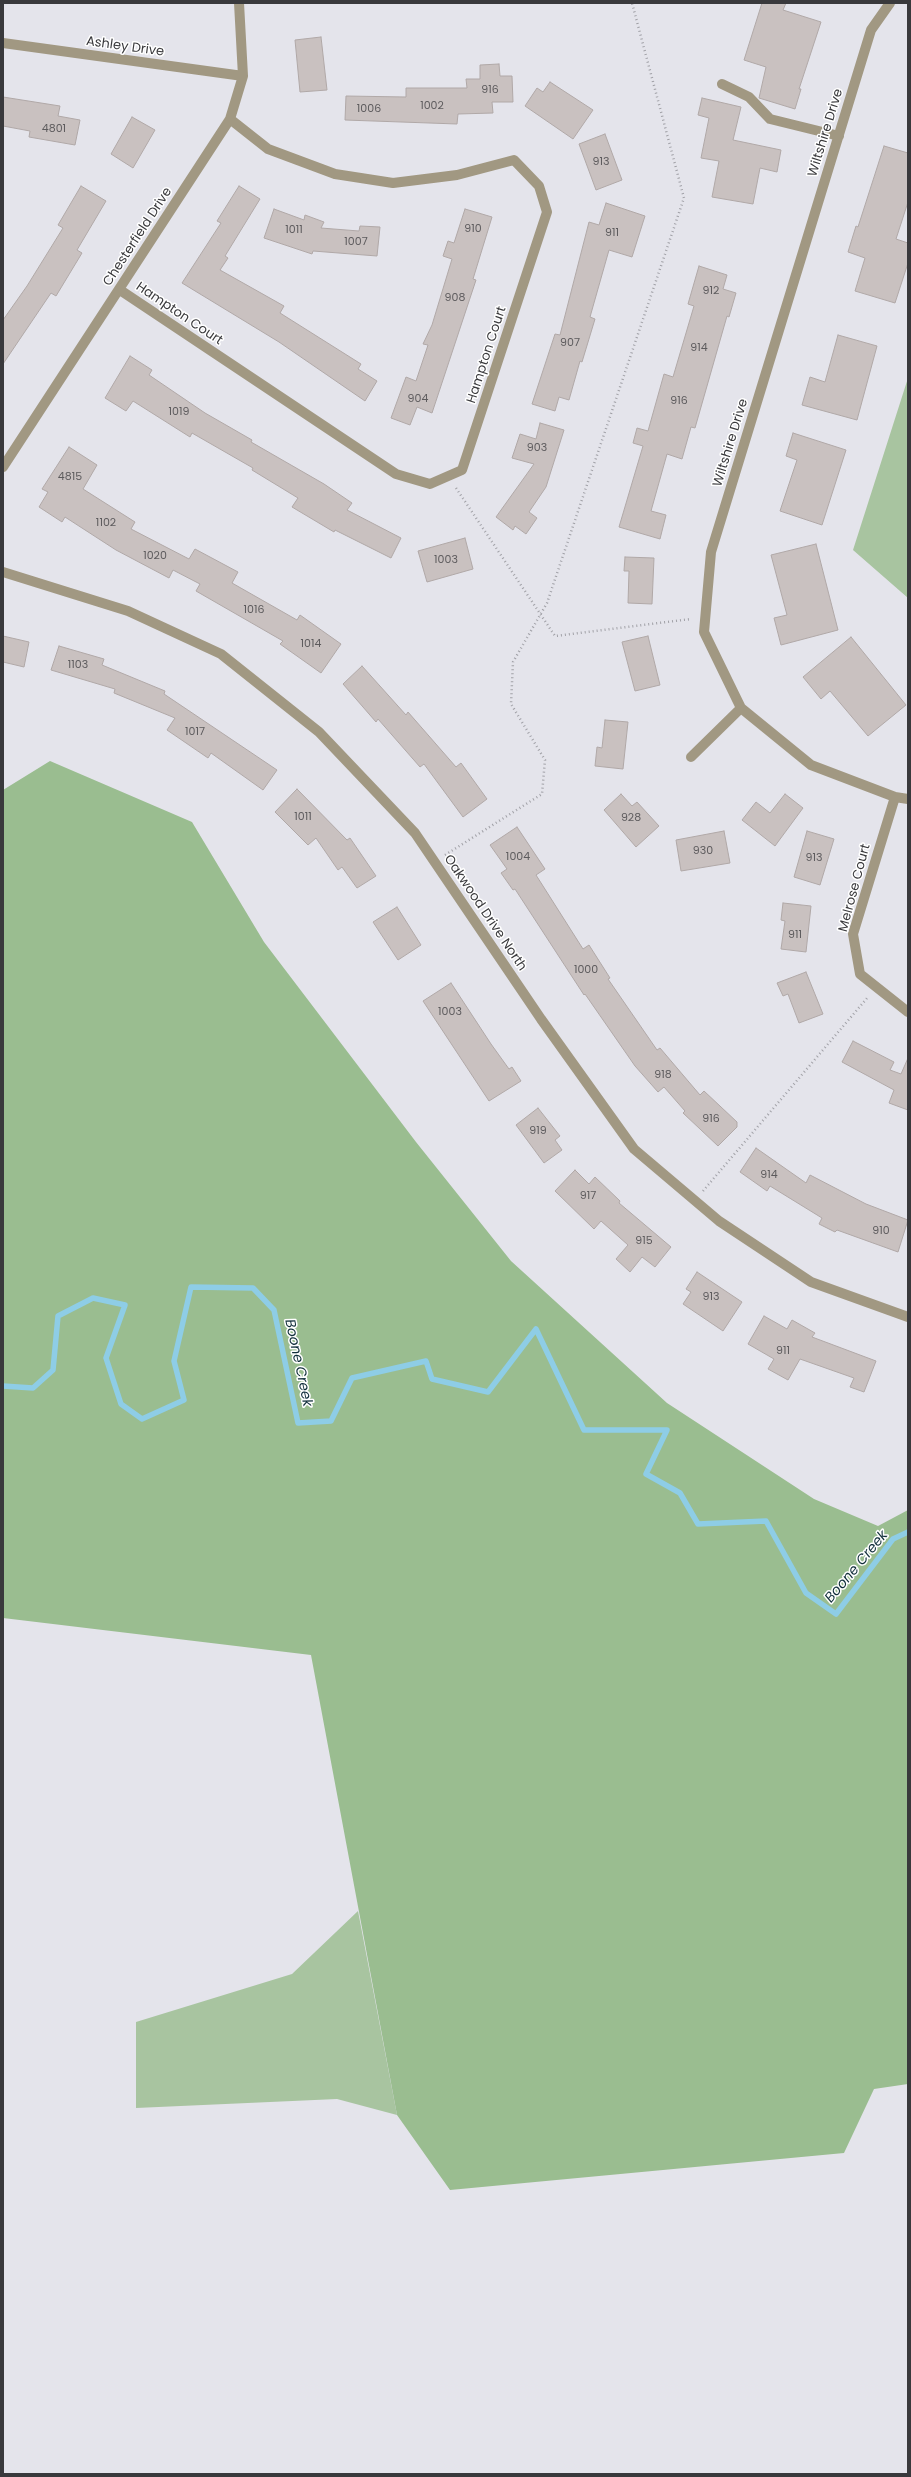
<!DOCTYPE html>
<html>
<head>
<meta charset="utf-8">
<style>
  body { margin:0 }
  #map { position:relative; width:911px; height:2477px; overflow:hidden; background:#e4e4eb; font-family:Poppins,sans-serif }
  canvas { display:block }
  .frame { position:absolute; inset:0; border:4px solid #39393c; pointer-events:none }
</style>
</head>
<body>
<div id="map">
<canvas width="911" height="2477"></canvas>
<div class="frame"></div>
</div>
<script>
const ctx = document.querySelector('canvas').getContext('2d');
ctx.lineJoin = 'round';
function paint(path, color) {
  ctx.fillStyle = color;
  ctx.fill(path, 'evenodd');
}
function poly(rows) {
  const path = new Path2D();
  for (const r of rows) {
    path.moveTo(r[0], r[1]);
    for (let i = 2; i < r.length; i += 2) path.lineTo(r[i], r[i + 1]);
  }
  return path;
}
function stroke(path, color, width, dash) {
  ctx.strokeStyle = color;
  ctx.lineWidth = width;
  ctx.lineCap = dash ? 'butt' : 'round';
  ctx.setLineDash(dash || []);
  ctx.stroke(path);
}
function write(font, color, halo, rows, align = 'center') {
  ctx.font = font + ' Poppins,sans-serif';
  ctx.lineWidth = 3;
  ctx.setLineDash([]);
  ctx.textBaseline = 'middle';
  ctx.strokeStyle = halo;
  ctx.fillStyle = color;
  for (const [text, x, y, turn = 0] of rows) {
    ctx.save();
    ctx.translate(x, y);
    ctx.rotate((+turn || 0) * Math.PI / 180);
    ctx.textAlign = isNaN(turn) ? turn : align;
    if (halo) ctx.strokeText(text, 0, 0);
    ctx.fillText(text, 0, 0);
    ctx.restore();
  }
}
const green = poly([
  [908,378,908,598,853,550],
  [358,1911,397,2115,337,2099,136,2108,136,2022,292,1974]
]);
const forest = poly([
  [50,761,192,822,264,942,416,1142,511,1261,667,1403,814,1499,878,1526,908,1510,908,2084,874,2089,844,2153,450,2190,397,2115,311,1655,3,1618,3,790]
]);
const stream = poly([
  [3,1386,33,1388,53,1370,58,1316,93,1298,125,1305,106,1358,121,1404,142,1419,184,1400,174,1361,191,1287,253,1288,274,1310,298,1423,331,1421,352,1378,426,1361,432,1379,488,1392,536,1329,584,1430,667,1430,646,1474,680,1493,698,1524,766,1521,806,1593,836,1614,893,1539,908,1532]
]);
const building = poly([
  [762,3,786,3,783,10,821,22,799,89,801,89,795,109,759,98,766,67,744,60,762,3],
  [321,37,327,90,300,92,295,40,321,37],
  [499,64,500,76,512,76,513,102,492,102,493,113,458,114,457,124,345,120,346,96,406,97,406,88,467,88,466,79,480,79,480,65,499,64],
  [550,82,593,110,573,139,525,106,537,88,543,92,550,82],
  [3,97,60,106,58,116,80,120,75,145,29,137,30,131,3,126,3,97],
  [702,98,741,107,733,140,781,150,777,172,760,168,753,204,712,197,719,161,701,158,709,118,698,115,702,98],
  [132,117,155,130,133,168,111,154,132,117],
  [605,134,622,180,596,190,579,144,605,134],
  [884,146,908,153,908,202,896,239,908,243,908,263,895,303,855,291,865,258,848,252,856,226,858,227,884,146],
  [81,186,106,201,77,250,82,253,56,296,51,293,3,364,3,320,27,286,63,228,58,225,81,186],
  [239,186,260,199,225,256,228,258,220,270,284,306,280,313,361,364,358,369,377,381,365,401,279,342,182,283,221,223,217,221,239,186],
  [606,203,645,216,632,257,609,250,590,317,595,319,582,362,580,361,569,400,559,397,555,411,532,404,555,334,560,335,589,222,599,225,606,203],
  [274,209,304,220,305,215,324,222,321,228,359,231,360,226,380,227,377,256,313,251,312,254,264,238,274,209],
  [465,209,492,217,473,279,476,280,432,413,417,407,410,425,391,418,406,377,416,381,428,345,423,344,432,325,452,259,443,256,448,241,454,243,465,209],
  [699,266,727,275,723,289,736,293,729,317,727,316,695,428,691,427,682,459,667,454,651,511,666,515,660,539,619,527,643,446,633,443,637,428,648,431,664,374,673,377,694,306,688,304,699,266],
  [838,335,877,346,857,420,802,405,810,377,825,382,838,335],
  [130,356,152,370,149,375,205,413,252,440,251,442,324,484,352,503,347,510,401,538,391,558,335,530,334,532,292,507,298,498,252,470,253,468,192,433,190,437,133,401,126,411,105,398,130,356],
  [540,423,564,430,546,487,529,512,537,518,526,534,515,526,513,530,496,517,534,464,512,458,520,434,536,439,540,423],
  [793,433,846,450,822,525,780,511,797,460,786,456,793,433],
  [69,447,97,465,83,489,135,522,131,529,189,559,195,549,238,572,232,583,297,620,300,615,341,644,321,673,280,644,283,641,196,591,200,584,173,570,169,578,116,550,65,517,62,522,39,507,48,492,42,489,69,447],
  [465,538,473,569,427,582,418,551,465,538],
  [816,544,838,630,781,645,774,618,787,615,771,555,816,544],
  [625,557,654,558,652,604,628,603,629,571,624,571,625,557],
  [3,636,29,642,24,667,3,662,3,636],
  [648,636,660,685,635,691,622,642,648,636],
  [851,637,906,705,868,736,830,691,821,699,803,677,851,637],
  [59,646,104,659,102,665,165,691,164,694,277,770,263,790,211,753,208,758,167,730,175,718,114,693,115,689,51,670,59,646],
  [362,666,406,715,408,712,456,767,461,763,487,799,463,817,424,764,420,767,378,719,376,722,343,684,362,666],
  [605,720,628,722,623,769,595,766,597,747,602,748,605,720],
  [297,789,347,840,350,838,376,876,357,888,342,867,338,870,316,838,308,845,275,812,297,789],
  [621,794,632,806,637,802,659,826,636,847,604,810,621,794],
  [785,794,803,808,775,846,742,820,756,802,770,813,785,794],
  [517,827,545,869,536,875,583,949,589,945,610,978,608,979,657,1050,660,1048,700,1095,704,1091,737,1122,737,1127,718,1146,683,1113,685,1111,664,1087,658,1092,635,1066,585,994,584,995,515,889,513,890,501,873,507,869,490,845,517,827],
  [724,831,730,863,681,871,676,840,724,831],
  [807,831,834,839,820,885,794,877,807,831],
  [783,903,811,906,806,952,781,949,785,921,781,920,783,903],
  [397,907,421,945,398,960,373,922,397,907],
  [806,972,823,1014,799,1023,788,994,783,996,777,983,806,972],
  [451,983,491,1044,509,1069,512,1067,521,1081,489,1101,423,1001,451,983],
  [853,1041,894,1062,890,1070,901,1074,908,1058,908,1110,889,1103,894,1090,842,1062,853,1041],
  [538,1108,560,1136,555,1140,562,1150,544,1163,516,1125,538,1108],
  [756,1148,806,1183,810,1175,866,1204,908,1220,898,1252,837,1230,835,1232,819,1224,822,1218,770,1186,767,1191,740,1172,756,1148],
  [575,1170,589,1184,595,1177,620,1201,619,1203,671,1247,655,1267,642,1257,630,1272,616,1259,628,1245,601,1221,594,1229,555,1191,575,1170],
  [697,1272,742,1302,723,1331,683,1304,691,1292,686,1289,697,1272],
  [764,1316,787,1329,792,1320,815,1333,812,1337,876,1361,864,1392,850,1387,854,1378,800,1359,788,1380,768,1369,774,1359,748,1344,764,1316]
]);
const path = poly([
  [456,488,555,636,691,619],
  [445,855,542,794,545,760,511,704,513,662,547,603,684,198,632,3],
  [703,1191,868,997]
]);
const minor = poly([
  [890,3,871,30,711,552,704,632,741,708,811,765,895,797,908,799],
  [3,43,243,76],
  [722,84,749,97,770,119,839,136],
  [120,290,396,474,430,484,462,470,547,212,539,186,514,160,457,175,393,183,335,174,268,149,230,119],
  [3,467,230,119,243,76,239,3],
  [3,572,128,611,221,654,319,732,415,833,541,1019,634,1149,719,1221,811,1282,908,1317],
  [691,757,741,708],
  [895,797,853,934,860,974,908,1012]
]);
const numberNames = [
  ["916",490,90],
  ["1002",432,106],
  ["1006",369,109],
  ["4801",54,129],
  ["913",601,162],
  ["910",473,229],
  ["1011",294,230],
  ["911",612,233],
  ["1007",356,242],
  ["912",711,291],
  ["908",455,298],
  ["907",570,343],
  ["914",699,348],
  ["904",418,399],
  ["916",679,401],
  ["1019",179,412],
  ["903",537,448],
  ["4815",70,477],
  ["1102",106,523],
  ["1020",155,556],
  ["1003",446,560],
  ["1016",254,610],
  ["1014",311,644],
  ["1103",78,665],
  ["1017",195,732],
  ["1011",303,817],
  ["928",631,818],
  ["930",703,851],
  ["1004",518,857],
  ["913",814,858],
  ["911",795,935],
  ["1000",586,970],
  ["1003",450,1012],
  ["918",663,1075],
  ["916",711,1119],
  ["919",538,1131],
  ["914",769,1175],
  ["917",588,1196],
  ["910",881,1231],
  ["915",644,1241],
  ["913",711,1297],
  ["911",783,1351]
];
const streetNames = [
  ["Ashley Drive",125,47,8],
  ["Wiltshire Drive",826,133,-73],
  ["Chesterfield Drive",138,237,-57],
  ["Hampton Court",179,314,34],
  ["Hampton Court",487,355,-72],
  ["Wiltshire Drive",731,443,-73],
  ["Melrose Court",855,888,-75],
  ["Oakwood Drive North",485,913,56]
];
const waterNames = [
  ["Boone Creek",298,1363,78],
  ["Boone Creek",857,1567,-50]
];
paint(green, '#a8c4a0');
paint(forest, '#9abd90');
stroke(stream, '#8ecde6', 5.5);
paint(building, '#c9c1c0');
stroke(building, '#b0a8a7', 1);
stroke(path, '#a1a1a7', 2.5, [1, 3]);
stroke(minor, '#a19882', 10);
write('11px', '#5d5b5d', null, numberNames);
write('13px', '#39393c', '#fff', streetNames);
write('italic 14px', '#102e3a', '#fff', waterNames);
</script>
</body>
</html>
